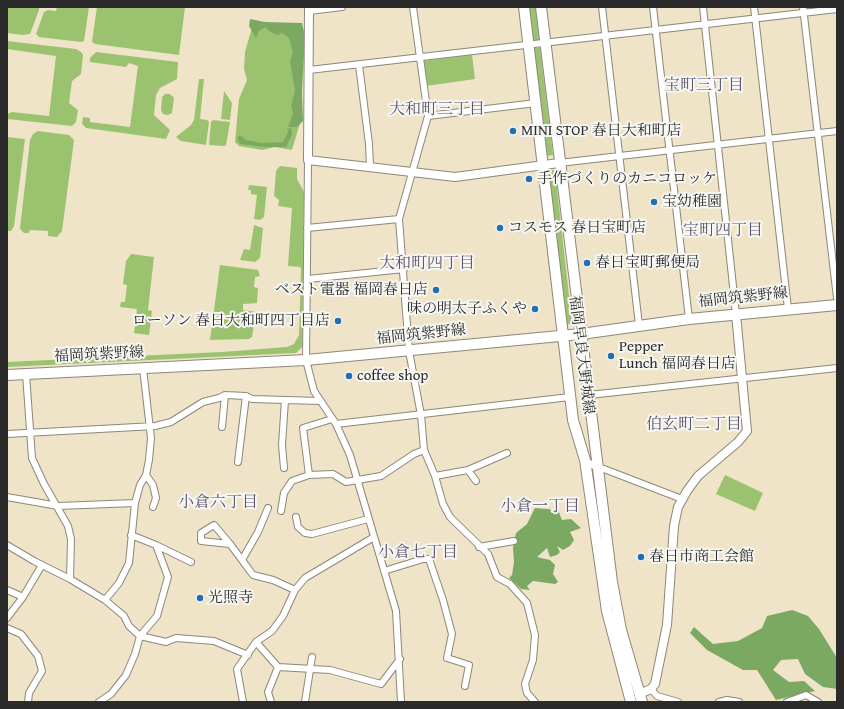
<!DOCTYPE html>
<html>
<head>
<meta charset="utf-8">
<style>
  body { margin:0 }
  #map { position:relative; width:844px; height:709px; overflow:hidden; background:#efe3c8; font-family:"Gentium Book Plus",serif }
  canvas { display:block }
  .frame { position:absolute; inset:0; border:8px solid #2b2b2b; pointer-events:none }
</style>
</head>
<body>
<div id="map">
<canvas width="844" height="709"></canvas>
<div class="frame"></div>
</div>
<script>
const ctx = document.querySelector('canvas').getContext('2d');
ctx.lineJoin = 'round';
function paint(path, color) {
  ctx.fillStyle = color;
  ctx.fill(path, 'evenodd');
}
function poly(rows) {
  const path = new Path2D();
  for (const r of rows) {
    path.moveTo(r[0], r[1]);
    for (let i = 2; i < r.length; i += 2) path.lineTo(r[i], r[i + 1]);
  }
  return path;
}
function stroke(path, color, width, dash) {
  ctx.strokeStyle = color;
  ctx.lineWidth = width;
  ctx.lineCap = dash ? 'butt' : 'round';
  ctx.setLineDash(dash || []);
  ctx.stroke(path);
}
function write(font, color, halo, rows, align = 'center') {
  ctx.font = font + ' "Gentium Book Plus","Noto Serif JP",serif';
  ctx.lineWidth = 4;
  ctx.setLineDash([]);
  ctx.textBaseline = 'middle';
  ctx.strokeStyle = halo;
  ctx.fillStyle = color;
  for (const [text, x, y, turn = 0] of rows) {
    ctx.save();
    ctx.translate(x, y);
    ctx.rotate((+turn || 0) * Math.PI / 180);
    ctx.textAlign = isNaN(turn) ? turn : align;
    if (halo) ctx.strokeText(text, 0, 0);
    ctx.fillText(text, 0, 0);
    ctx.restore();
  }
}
const green = poly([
  [7,7,39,7,39,10,30,34,22,35,7,33],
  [57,7,89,7,84,41,81,42,39,37,36,34,44,12,48,10,56,11],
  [97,7,185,7,179,55,95,44,92,42],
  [529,7,536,7,539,40,533,41],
  [253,24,302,26,302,116,292,150,275,147,262,150,239,146,235,142,239,99,247,80,244,69,245,52],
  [7,41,76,49,81,52,83,55,81,74,72,81,69,103,78,110,76,122,72,126,7,119,7,114,12,112,49,116,56,56,7,49],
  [534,48,540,48,553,155,547,156],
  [96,52,178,62,177,79,160,88,156,95,154,115,170,130,166,139,86,128,82,124,83,117,90,118,90,122,130,127,138,66,129,63,126,67,90,62,90,58],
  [472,55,475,79,426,86,423,61],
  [199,79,204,79,200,119,207,120,209,122,206,145,181,141,176,137,191,125,194,120],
  [224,91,232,103,230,120,221,119],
  [165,94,170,94,174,98,172,113,168,115,163,114,161,110,162,97],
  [213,120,230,122,226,145,224,146,209,145,211,122],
  [38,131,69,135,74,140,62,231,57,237,48,236,48,231,30,230,29,233,24,233,20,229,30,140,33,134],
  [7,137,25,139,14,226,11,231,7,231],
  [280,166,297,168,297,179,304,192,302,347,296,353,7,367,7,362,222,352,287,347,294,344,299,335,301,269,300,267,288,266,292,208,278,206,279,200,274,196,276,171],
  [548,170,555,170,572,323,571,324,566,324],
  [249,185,267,187,264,217,260,220,254,219,257,195,251,194,251,190,248,190],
  [254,225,263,228,260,258,255,262,240,260,244,249,250,250],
  [131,254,154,257,148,310,152,311,149,335,134,333,137,309,120,307,121,302,125,302,127,285,123,284,126,261],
  [220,265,258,270,260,276,255,277,254,287,258,288,257,303,243,304,243,310,256,312,252,337,249,339,210,340],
  [725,475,763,493,755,511,716,494]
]);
const forest = poly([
  [250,19,265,22,302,23,305,36,302,91,303,121,297,127,288,127,293,113,291,106,295,90,290,61,293,53,289,38,282,33,277,35,270,32,265,27,259,31,256,38,249,26],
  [291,128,292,135,286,147,264,147,240,144,237,138,240,135,246,140,262,143,283,142,288,132,287,129],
  [535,508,558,510,562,520,571,519,581,528,570,532,574,540,570,546,563,550,557,546,560,552,557,555,550,557,547,548,537,557,550,560,555,565,553,574,558,582,555,584,533,581,527,586,530,590,521,589,509,578,512,575,514,562,513,548,516,533,527,524],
  [792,610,808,616,819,629,837,658,837,689,823,687,805,674,798,659,781,660,773,670,789,682,804,681,815,691,776,700,757,670,743,670,707,650,690,633,694,627,713,644,738,641,762,628,767,616]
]);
const minor = poly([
  [413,7,428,116,399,219,409,351,421,415,424,450,435,476,443,504,450,517,488,554,497,577,510,584,527,603,535,635,533,660,525,684,527,693,535,702],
  [602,7,639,325],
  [653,7,689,319],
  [703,7,736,314],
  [754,7,788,309],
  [803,7,837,298],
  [309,11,342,7],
  [359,65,369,144,370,167],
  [309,70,837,9],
  [428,116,536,103],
  [308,160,306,360,314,391,336,424,350,455,396,611,401,702],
  [559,163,837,131],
  [307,228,399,219],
  [308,279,404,269],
  [26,374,32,458,44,484,68,526,71,539,70,579],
  [589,395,837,368],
  [336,424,570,397],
  [222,427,225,395],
  [7,434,155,426,171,422,203,402,219,398,225,395,246,396,252,399,320,401],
  [585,460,597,468,604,469,682,499],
  [238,462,246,396],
  [284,468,282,445,285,400],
  [468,470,476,481],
  [146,475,153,485,156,498,153,507],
  [309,475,303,428,332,419],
  [435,476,468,470,507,453],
  [7,497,58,506,135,503],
  [281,511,284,493,292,481,309,475,333,474,346,482,381,476,414,454,424,450],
  [296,517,298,527,305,533,312,534,368,519],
  [131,535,156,545,168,577,157,616,140,636,166,642,176,638,214,641,248,655],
  [230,544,201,541,201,533,214,525,230,544,242,560,253,575,273,580,295,590],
  [7,545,34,561,70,579,105,600,124,616,129,626,140,636,135,654,126,675,111,694,99,702],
  [156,545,191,562],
  [479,547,514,541],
  [242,560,258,532,268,508],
  [384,571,423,559,429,559,443,600,452,634,447,658,469,665,465,686],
  [7,590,23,597],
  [105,600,119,583,129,563,135,503,140,485,146,475,149,460,151,438,143,368],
  [7,618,23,597,42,565],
  [7,628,21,634,38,656,42,671,29,693,28,702],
  [256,642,278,667,330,670,381,684,400,659],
  [651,689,657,696,678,702],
  [243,702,237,669,256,642,272,631,283,616,295,590,305,578,374,537],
  [271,702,268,692,278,667],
  [305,702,312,657],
  [719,702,727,700,739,702],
  [787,702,806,695,818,702]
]);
const tertiary = poly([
  [309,7,308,160,455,177,559,163],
  [639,694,651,689,655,684,667,625,674,526,678,507,687,491,698,476,738,442,747,431,736,314]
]);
const primary = poly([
  [524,7,573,420,585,460,607,611,631,702],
  [541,7,612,582,621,630,642,702],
  [7,375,306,360,581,334,689,319,837,305]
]);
const markers = [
  [513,131,4,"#1f6fb2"],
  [529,179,4,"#1f6fb2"],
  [654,202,4,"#1f6fb2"],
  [500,228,4,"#1f6fb2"],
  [587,263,4,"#1f6fb2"],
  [436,290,4,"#1f6fb2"],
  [535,309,4,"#1f6fb2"],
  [338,321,4,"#1f6fb2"],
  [611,356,4,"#1f6fb2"],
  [349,376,4,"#1f6fb2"],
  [641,557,4,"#1f6fb2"],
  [200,598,4,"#1f6fb2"]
];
const poiNames = [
  ["MINI STOP 春日大和町店",521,131],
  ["手作づくりのカニコロッケ",537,179],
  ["宝幼稚園",662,202],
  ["コスモス 春日宝町店",508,228],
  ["春日宝町郵便局",595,263],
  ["ベスト電器 福岡春日店",428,290,"right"],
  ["味の明太子ふくや",527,309,"right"],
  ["ローソン 春日大和町四丁目店",330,321,"right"],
  ["Pepper",619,347],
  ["Lunch 福岡春日店",619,364],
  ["coffee shop",357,376],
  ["春日市商工会館",649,557],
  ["光照寺",208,598]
];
const streetNames = [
  ["福岡筑紫野線",743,298,-6],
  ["福岡筑紫野線",421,335,-6],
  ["福岡筑紫野線",99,355,-3],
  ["福岡早良大野城線",581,355,83]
];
const neighbourhoodNames = [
  ["宝町三丁目",704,86],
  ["大和町三丁目",437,110],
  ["宝町四丁目",723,231],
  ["大和町四丁目",427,264],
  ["伯玄町二丁目",694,425],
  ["小倉六丁目",218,503],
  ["小倉一丁目",540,507],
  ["小倉七丁目",418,553]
];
paint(green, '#9bc36f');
paint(forest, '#7ca962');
stroke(minor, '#8d877a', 8);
stroke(tertiary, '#8d877a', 10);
stroke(primary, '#8d877a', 12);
stroke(minor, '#fff', 6);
stroke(tertiary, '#fff', 8);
stroke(primary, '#fff', 10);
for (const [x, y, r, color] of markers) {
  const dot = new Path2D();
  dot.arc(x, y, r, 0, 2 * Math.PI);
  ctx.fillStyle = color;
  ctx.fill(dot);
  stroke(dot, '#f6f6f2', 1.5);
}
write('15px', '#2b2b2b', '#f6f6f2', poiNames, 'left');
write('15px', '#2b2b2b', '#f6f6f2', streetNames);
write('16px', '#5e546d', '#f6f6f2', neighbourhoodNames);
</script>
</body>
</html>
